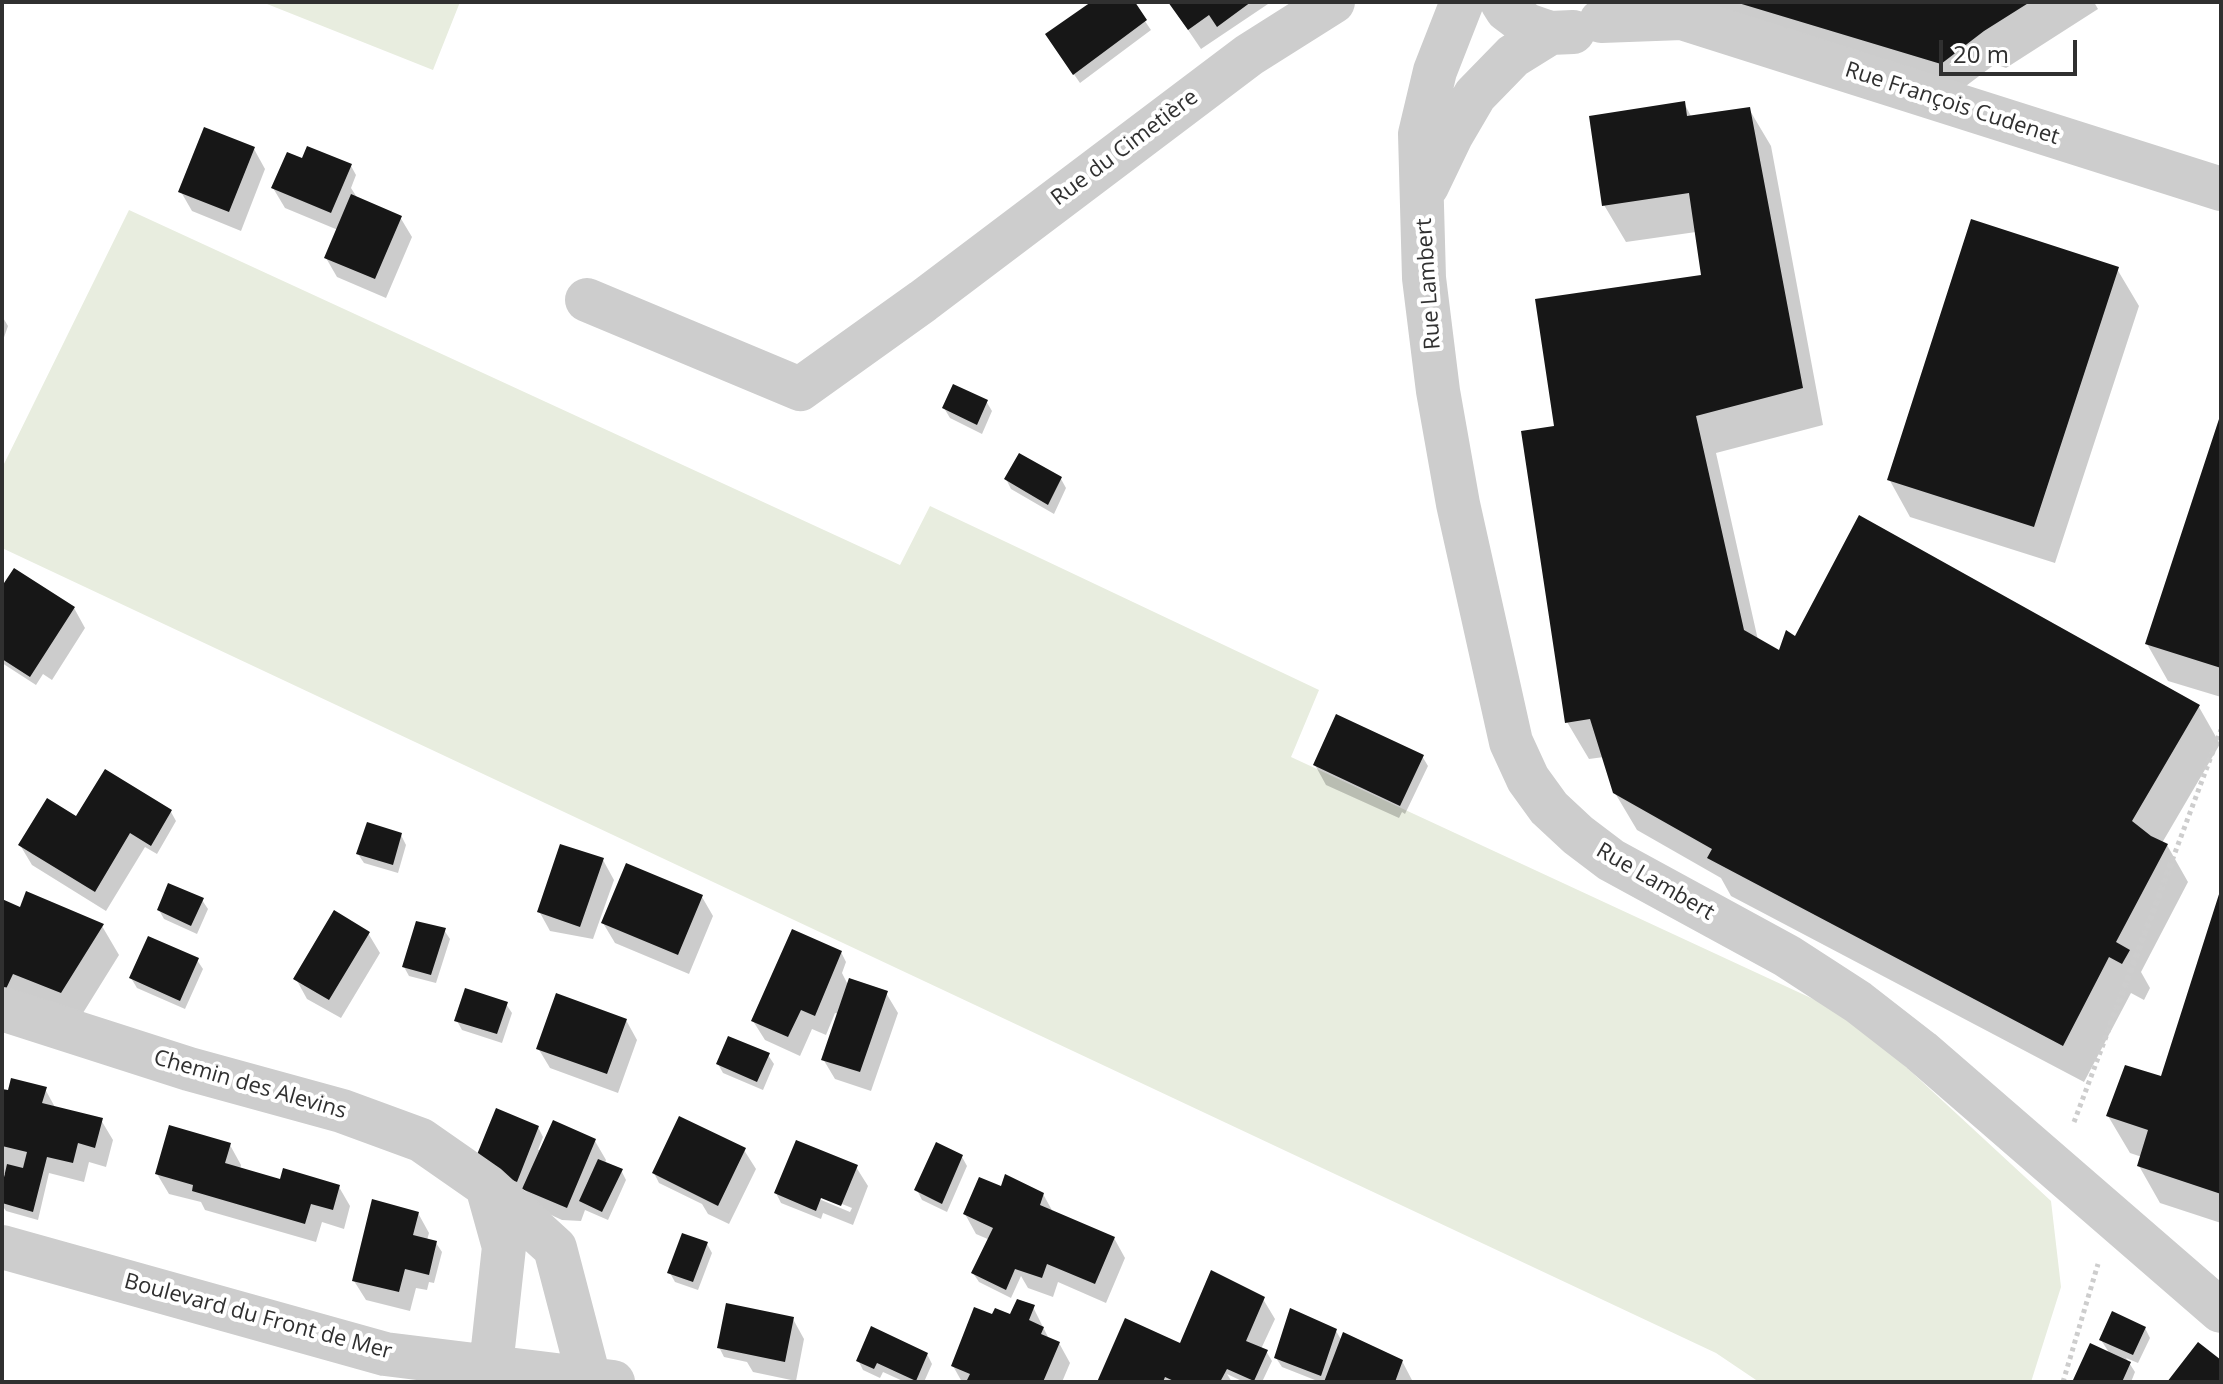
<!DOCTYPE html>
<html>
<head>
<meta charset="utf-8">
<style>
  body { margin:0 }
  #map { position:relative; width:2223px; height:1384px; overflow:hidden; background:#fff; font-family:"Open Sans",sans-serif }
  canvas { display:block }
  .frame { position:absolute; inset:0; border:4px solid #303030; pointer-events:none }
  .scale { position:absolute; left:1939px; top:40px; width:138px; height:36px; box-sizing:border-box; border:4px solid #303030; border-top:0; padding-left:10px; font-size:24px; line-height:28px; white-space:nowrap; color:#303030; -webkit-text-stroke:6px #fff; paint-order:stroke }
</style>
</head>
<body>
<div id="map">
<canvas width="2223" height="1384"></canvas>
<div class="frame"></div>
<div class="scale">20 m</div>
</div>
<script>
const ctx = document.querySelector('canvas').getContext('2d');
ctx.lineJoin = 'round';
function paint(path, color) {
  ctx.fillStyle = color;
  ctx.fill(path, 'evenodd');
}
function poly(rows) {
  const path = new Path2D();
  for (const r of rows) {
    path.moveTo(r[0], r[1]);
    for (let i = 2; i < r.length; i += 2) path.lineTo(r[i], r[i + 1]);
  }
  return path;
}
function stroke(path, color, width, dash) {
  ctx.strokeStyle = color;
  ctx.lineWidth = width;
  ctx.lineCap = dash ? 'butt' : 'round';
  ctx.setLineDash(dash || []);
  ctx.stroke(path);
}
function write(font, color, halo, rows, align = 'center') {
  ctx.font = font + ' "Open Sans",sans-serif';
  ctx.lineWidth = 8;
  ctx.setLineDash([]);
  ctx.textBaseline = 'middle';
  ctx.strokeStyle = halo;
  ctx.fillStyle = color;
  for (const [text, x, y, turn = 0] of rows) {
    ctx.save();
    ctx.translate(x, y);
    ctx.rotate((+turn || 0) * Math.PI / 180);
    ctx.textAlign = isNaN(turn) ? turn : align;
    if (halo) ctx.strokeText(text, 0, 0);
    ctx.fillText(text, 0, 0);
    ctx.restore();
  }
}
const green = poly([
  [262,2,460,2,433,70],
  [129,210,900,565,930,506,1319,690,1291,757,1852,1017,2051,1201,2061,1287,2031,1382,1759,1382,1716,1353,2,548,2,468]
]);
const shadow = poly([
  [1094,2,1132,2,1151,30,1080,83,1053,44],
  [1169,2,1271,2,1201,49],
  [1706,2,2094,2,2098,9,2006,68,1995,64,1958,92,1723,17],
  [1684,103,1692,118,1749,109,1771,146,1823,425,1716,453,1758,640,1780,653,1800,641,2199,707,2220,744,2162,843,2167,845,2188,882,2141,972,2150,988,2144,1000,2131,993,2084,1082,1731,896,1721,878,1637,830,1615,793,1604,757,1589,759,1567,722,1557,428,1703,276,1696,232,1626,242,1604,205],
  [254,149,265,169,241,231,192,211,181,192],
  [303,161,351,166,356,175,351,188,358,199,400,217,412,237,386,298,337,277,326,258,338,230,285,208,273,188],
  [2117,269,2139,306,2055,563,1910,517,1889,479],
  [2,316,8,326,2,343],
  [986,401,992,411,982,434,950,418,944,408],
  [2221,420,2221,697,2168,681,2147,644],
  [1006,479,1061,479,1066,488,1054,514,1011,489],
  [2,590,74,608,85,628,52,680,43,674,36,685,2,663],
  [1422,756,1428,766,1405,814,1402,812,1399,818,1326,785,1315,765],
  [171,812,176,821,157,854,145,847,106,911,32,865,20,845,77,819],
  [401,835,406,845,398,873,364,863,358,854],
  [603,860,614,880,593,939,550,931,539,911],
  [2221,896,2221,1223,2160,1203,2139,1166,2142,1157,2130,1153,2108,1116,2162,1079],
  [702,897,713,916,689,974,615,943,603,923],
  [202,900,208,909,197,934,164,919,159,910],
  [2,901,21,909,102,926,119,955,78,1021,2,1011],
  [444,930,450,939,436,983,409,976,404,967],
  [368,933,380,953,341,1018,307,999,296,979],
  [841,952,846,962,842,973,848,985,886,993,898,1013,871,1091,835,1079,823,1059,839,1014,835,1013,826,1035,812,1029,800,1056,765,1040,753,1021],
  [197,960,203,969,185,1009,137,988,131,978],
  [506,1004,512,1013,502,1043,462,1030,457,1021],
  [626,1020,637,1040,618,1093,550,1068,538,1048],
  [768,1055,774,1064,763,1090,723,1073,718,1064],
  [45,1089,56,1109,101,1120,113,1140,106,1167,89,1162,84,1182,49,1173,38,1220,6,1211,2,1205,7,1175,2,1173,2,1091],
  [538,1127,543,1137,538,1150,595,1141,606,1160,605,1164,621,1170,626,1180,608,1220,585,1210,581,1221,562,1220,536,1208,523,1187,522,1190,498,1180],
  [797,1142,856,1167,868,1186,853,1225,823,1213,821,1219,781,1203,776,1193],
  [795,1185,852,1208,850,1212,795,1189],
  [230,1145,241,1165,240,1170,281,1182,339,1187,350,1206,344,1229,322,1222,316,1242,205,1210,201,1202,169,1194,157,1174],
  [744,1150,756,1169,729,1224,708,1214,702,1204,659,1183,654,1173],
  [962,1157,967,1166,947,1212,922,1200,917,1190],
  [1002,1189,1043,1194,1053,1212,1114,1238,1125,1258,1106,1303,1058,1282,1053,1297,1028,1288,1021,1276,1011,1298,979,1282,973,1273,990,1240,976,1234,965,1214],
  [418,1213,429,1233,427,1240,436,1243,442,1252,434,1283,429,1282,427,1290,416,1288,410,1311,366,1300,354,1281],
  [707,1244,712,1253,698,1290,675,1282,670,1273],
  [1263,1299,1275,1319,1261,1349,1266,1351,1272,1361,1262,1382,1244,1382,1227,1374,1232,1382,1099,1382,1180,1345],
  [1033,1307,1049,1339,1059,1343,1070,1363,1062,1382,962,1382,953,1366,991,1316,1009,1316],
  [793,1319,804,1339,796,1381,753,1372,747,1362,724,1357,719,1347],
  [2145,1328,2150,1338,2138,1363,2126,1358,2135,1372,2131,1382,2077,1382,2075,1380,2110,1354,2101,1340],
  [1336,1331,1342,1341,1402,1361,1413,1382,1320,1382,1282,1367,1276,1358],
  [927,1354,932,1364,924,1382,905,1382,883,1372,880,1378,863,1370,858,1360]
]);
const building = poly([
  [1091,2,1135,2,1147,20,1073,75,1045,34],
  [1168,2,1251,2,1217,27,1209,15,1188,30],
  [1735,2,2030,2,1984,31,1941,64],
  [1685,101,1687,116,1750,107,1803,388,1696,416,1744,630,1779,650,1786,630,1795,636,1859,515,2200,705,2132,821,2151,836,2168,844,2116,942,2130,950,2122,964,2109,957,2063,1046,1707,858,1712,849,1613,793,1590,719,1565,723,1521,431,1554,426,1535,299,1701,275,1689,193,1602,206,1589,116],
  [204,127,255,147,229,212,178,192],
  [307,146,352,164,331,213,271,188,287,152,302,158],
  [351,194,402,216,375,279,324,258],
  [1971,219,2119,267,2034,527,1887,480],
  [953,384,988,400,977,425,942,408],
  [2220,416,2221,416,2221,668,2145,644],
  [1019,453,1062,477,1048,505,1004,479],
  [14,568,75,607,30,677,2,659,2,586],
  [1336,714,1424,755,1400,806,1313,765],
  [105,769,172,810,151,846,130,833,95,892,18,845,47,798,76,816],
  [367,822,402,833,393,865,356,854],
  [560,844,604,858,580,927,537,912],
  [626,863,703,895,678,955,601,923],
  [168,883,204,898,191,926,157,910],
  [26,891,104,924,61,993,13,974,5,991,2,990,2,899,20,907],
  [2220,891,2221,891,2221,1194,2137,1166,2148,1130,2106,1116,2125,1065,2161,1076],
  [334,910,370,932,329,1000,293,979],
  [416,921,446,928,431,975,402,967],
  [792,929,842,951,815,1016,801,1010,788,1037,751,1021],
  [148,936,199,958,180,1001,129,978],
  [849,978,888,991,860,1072,821,1060],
  [465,988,508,1002,497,1034,454,1021],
  [556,993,627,1019,607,1074,536,1049],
  [728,1036,770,1053,757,1082,716,1064],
  [11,1078,47,1087,42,1103,103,1118,95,1148,78,1143,73,1163,47,1157,33,1212,2,1203,2,1186,7,1164,23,1168,27,1152,2,1146,2,1089,8,1090],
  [496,1108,539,1126,517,1182,490,1171,476,1157],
  [679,1116,746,1148,718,1206,652,1173],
  [553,1120,596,1139,567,1208,522,1189],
  [169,1125,231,1143,225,1163,280,1179,283,1168,340,1185,333,1210,311,1204,305,1224,192,1191,193,1185,155,1174],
  [796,1140,858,1165,841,1206,821,1198,816,1211,774,1193],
  [936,1142,963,1155,942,1204,914,1190],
  [598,1159,623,1169,602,1212,579,1201],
  [1005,1174,1044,1193,1040,1205,1115,1237,1095,1284,1047,1264,1042,1278,1015,1269,1006,1290,971,1273,993,1228,963,1214,979,1177,1001,1186],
  [372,1199,419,1212,413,1235,437,1241,429,1275,405,1269,399,1292,352,1281],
  [682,1233,708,1242,693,1282,667,1273],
  [1211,1270,1265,1297,1246,1341,1268,1350,1254,1381,1227,1369,1220,1382,1176,1382,1165,1377,1163,1382,1097,1382,1125,1318,1180,1343],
  [1017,1299,1035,1305,1029,1320,1044,1327,1041,1334,1060,1342,1043,1382,967,1380,970,1374,951,1366,974,1307,992,1314,995,1308,1010,1314],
  [726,1303,794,1317,785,1362,717,1348],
  [1290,1308,1337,1329,1321,1376,1274,1358],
  [2112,1311,2146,1327,2133,1355,2099,1340],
  [871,1326,928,1353,916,1381,877,1363,874,1369,856,1361],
  [1343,1332,1403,1360,1395,1382,1324,1382],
  [2198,1342,2221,1360,2221,1382,2167,1382],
  [2090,1343,2131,1362,2122,1382,2073,1380]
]);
const path = poly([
  [2074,1122,2221,730],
  [2063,1382,2098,1264]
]);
const minor = poly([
  [1462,2,1435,71,1420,134,1424,278,1438,391,1458,504,1511,742,1528,779,1549,808,1578,835,1611,860,1787,956,1858,1002,1921,1051,2221,1311],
  [1502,2,1507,10,1527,25,1550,33,1573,32],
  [1601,21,1682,18,2221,189],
  [1427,186,1451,136,1475,95,1513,56,1550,33],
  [587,300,800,389,923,301,1249,55,1333,2],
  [2,1009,189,1069,342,1111,421,1140,487,1186,555,1248,589,1378],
  [487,1186,504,1247,491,1366],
  [2,1247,385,1354,613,1382]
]);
const streetNames = [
  ["Rue François Cudenet",1952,104,18],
  ["Rue du Cimetière",1125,148,-37],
  ["Rue Lambert",1429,284,-94],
  ["Rue Lambert",1655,882,30],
  ["Chemin des Alevins",250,1085,16],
  ["Boulevard du Front de Mer",258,1317,15]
];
paint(green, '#e8eddf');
paint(shadow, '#0003');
paint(building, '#171717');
stroke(path, '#cdcdcd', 5, [4, 4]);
stroke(minor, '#cdcdcd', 44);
write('22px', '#303030', '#fff', streetNames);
</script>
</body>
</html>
